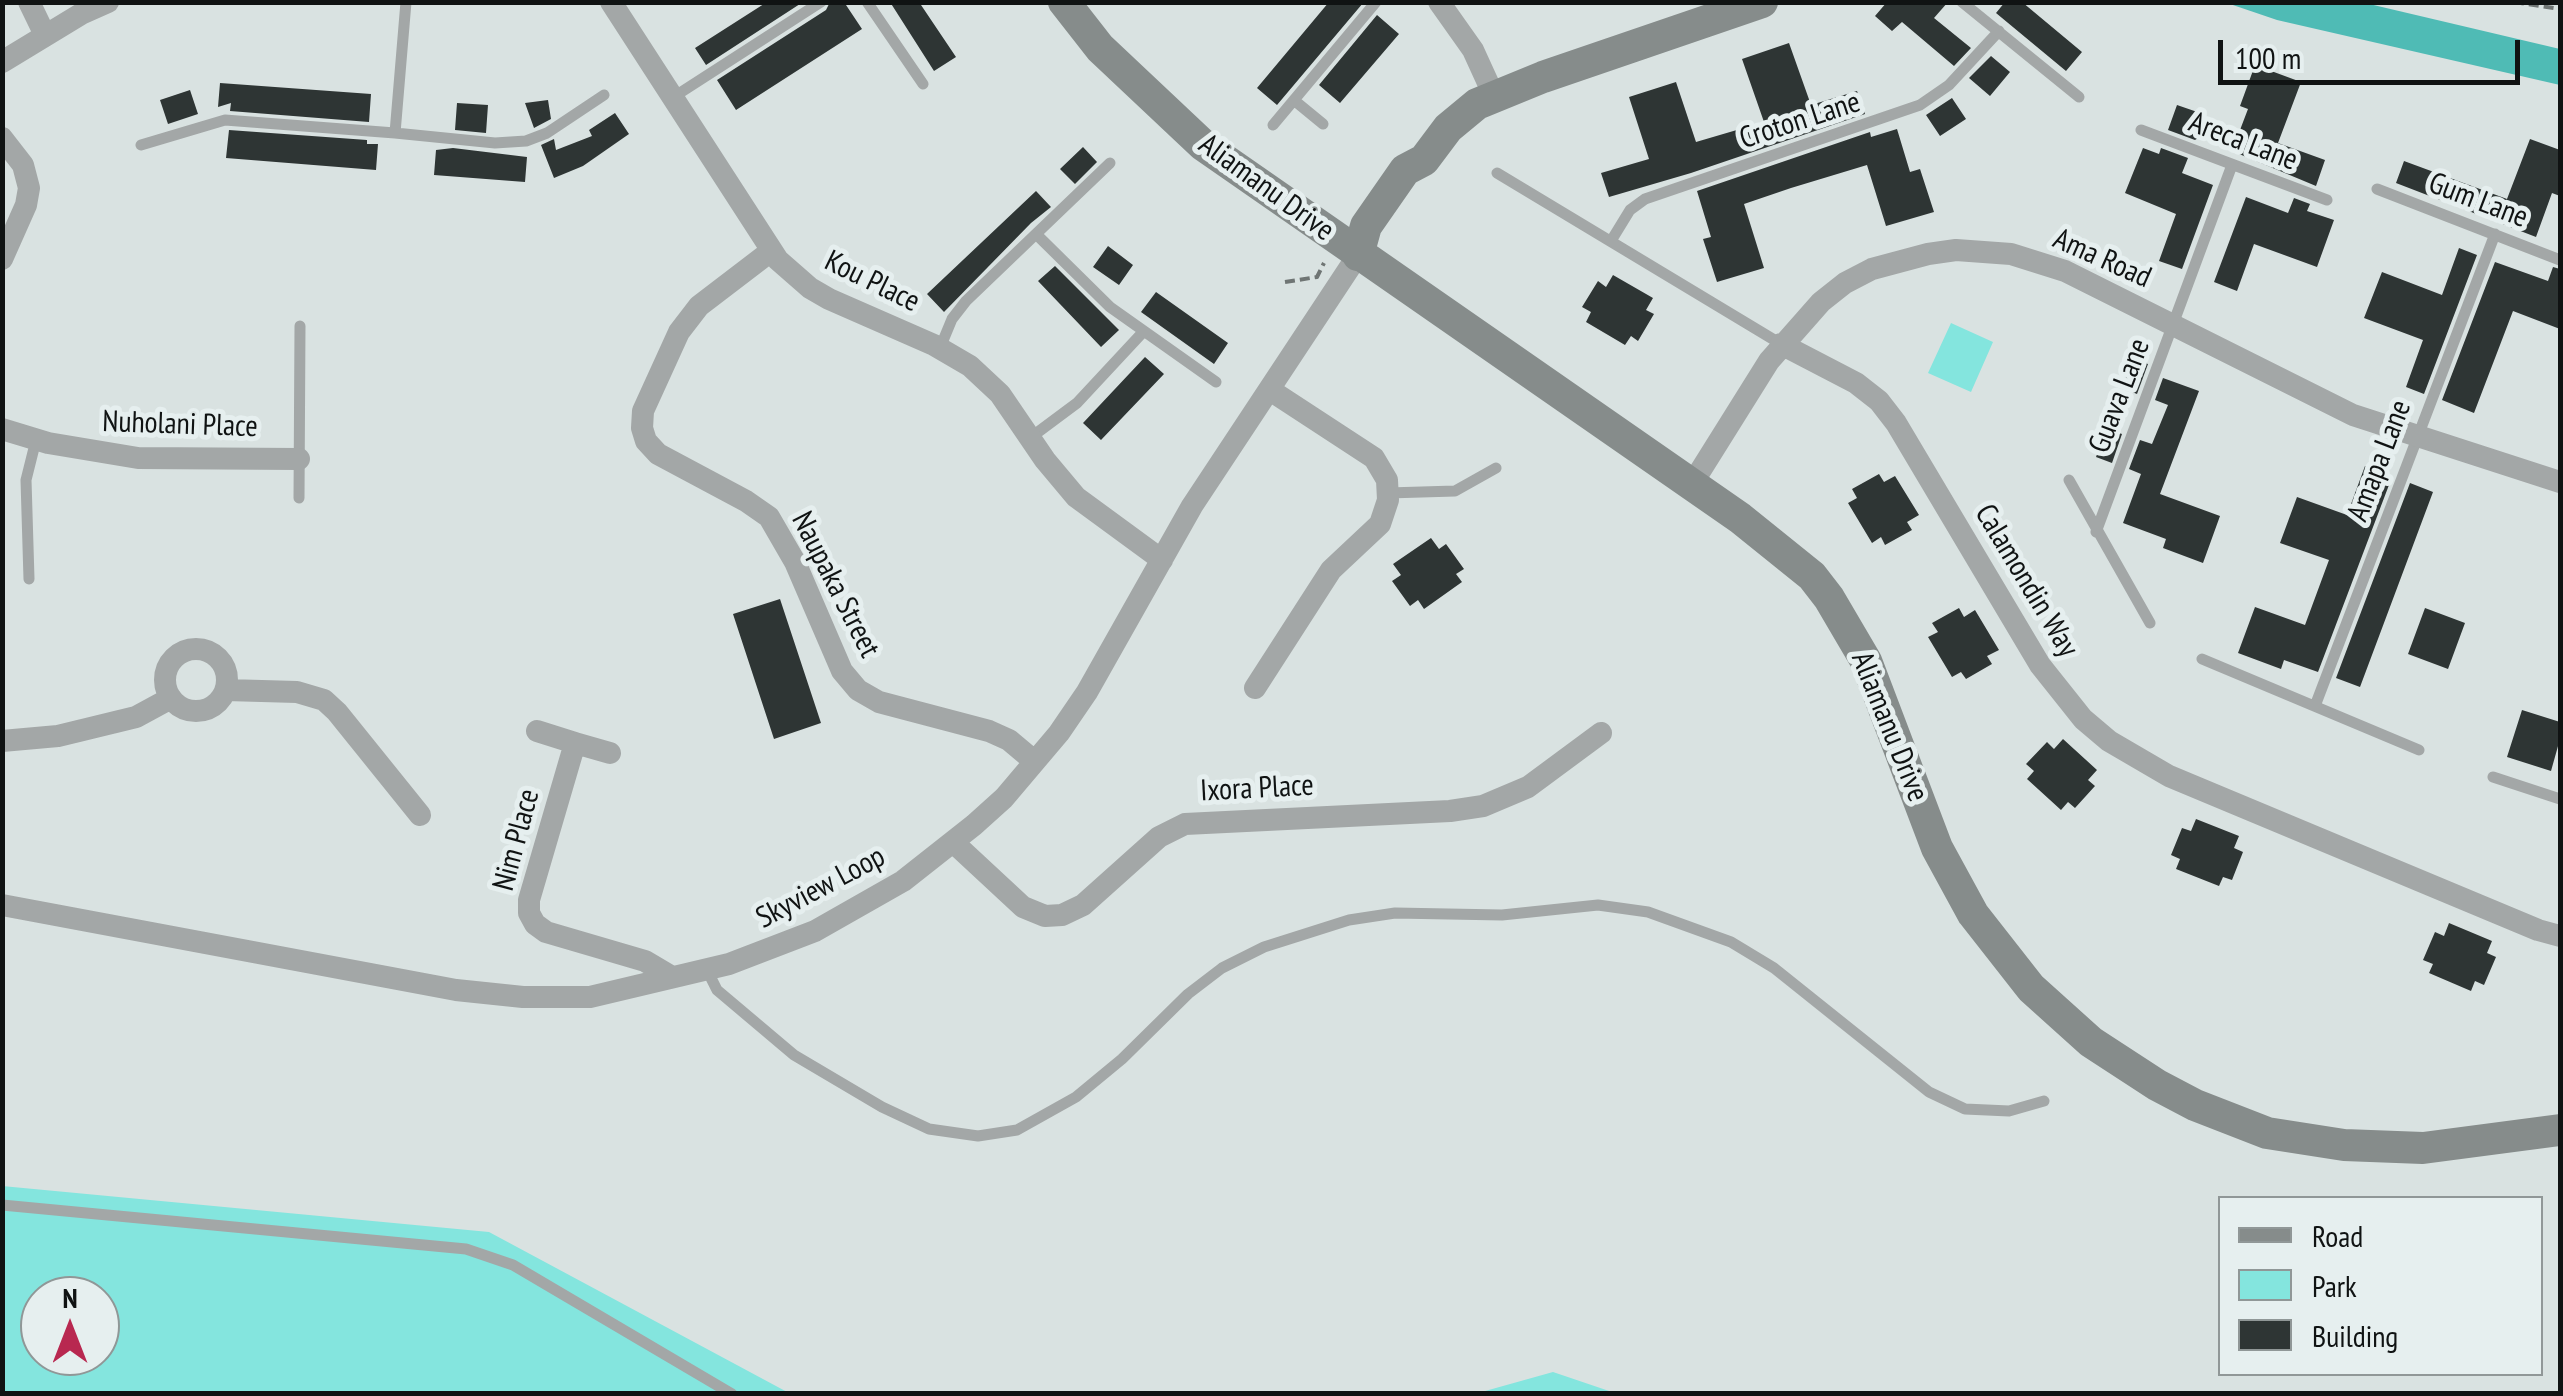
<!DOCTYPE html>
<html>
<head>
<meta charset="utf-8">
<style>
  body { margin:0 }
  #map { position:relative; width:2563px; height:1396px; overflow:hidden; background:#d9e2e1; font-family:"PT Sans Narrow",sans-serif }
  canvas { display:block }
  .frame { position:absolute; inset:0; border:5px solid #101313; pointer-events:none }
  .legend { position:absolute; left:2218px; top:1196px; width:325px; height:180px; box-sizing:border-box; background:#e6efef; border:2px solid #909797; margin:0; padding:12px 18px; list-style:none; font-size:30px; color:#101313 }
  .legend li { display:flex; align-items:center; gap:20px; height:50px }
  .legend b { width:50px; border:2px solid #909797 }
  .north { position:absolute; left:20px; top:1276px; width:100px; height:100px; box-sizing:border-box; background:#e6efef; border:2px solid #909797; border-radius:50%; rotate:0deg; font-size:28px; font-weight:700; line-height:40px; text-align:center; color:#101313 }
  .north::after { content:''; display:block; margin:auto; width:35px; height:45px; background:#b82850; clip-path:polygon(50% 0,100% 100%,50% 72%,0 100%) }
  .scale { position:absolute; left:2218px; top:40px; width:302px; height:45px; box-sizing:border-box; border:5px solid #101313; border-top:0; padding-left:12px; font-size:30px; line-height:35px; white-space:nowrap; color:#101313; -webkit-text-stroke:8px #e6efef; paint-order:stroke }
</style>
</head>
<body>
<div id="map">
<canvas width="2563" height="1396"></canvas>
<div class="frame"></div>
<ul class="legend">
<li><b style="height:12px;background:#868c8b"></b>Road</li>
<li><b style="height:28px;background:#84e5de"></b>Park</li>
<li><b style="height:28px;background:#2e3534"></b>Building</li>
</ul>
<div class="north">N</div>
<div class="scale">100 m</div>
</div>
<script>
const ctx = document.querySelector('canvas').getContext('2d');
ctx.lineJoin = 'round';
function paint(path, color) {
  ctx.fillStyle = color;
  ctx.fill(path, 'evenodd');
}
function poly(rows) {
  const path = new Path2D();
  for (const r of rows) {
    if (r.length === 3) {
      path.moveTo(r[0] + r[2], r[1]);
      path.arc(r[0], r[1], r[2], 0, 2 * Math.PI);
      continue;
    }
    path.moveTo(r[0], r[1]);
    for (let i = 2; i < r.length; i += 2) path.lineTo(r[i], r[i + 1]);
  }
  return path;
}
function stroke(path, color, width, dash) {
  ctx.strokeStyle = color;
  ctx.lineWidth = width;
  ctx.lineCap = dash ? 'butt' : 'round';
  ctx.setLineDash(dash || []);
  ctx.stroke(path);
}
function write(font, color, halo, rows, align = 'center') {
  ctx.font = font + ' "PT Sans Narrow",sans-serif';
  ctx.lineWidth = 10;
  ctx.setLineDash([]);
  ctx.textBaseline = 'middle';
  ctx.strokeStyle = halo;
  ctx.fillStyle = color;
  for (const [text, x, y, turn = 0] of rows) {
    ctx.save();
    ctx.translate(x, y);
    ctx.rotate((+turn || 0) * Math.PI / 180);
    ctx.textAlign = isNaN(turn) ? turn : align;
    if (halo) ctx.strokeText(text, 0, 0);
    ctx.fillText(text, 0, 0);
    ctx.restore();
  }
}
const green = poly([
  [1951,323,1993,342,1971,392,1928,373],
  [2,1186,489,1232,789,1393,3,1393],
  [40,1296,100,1296,100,1356,40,1356],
  [1553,1372,1615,1393,1478,1393]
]);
const water = poly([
  [2227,3,2365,3,2560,49,2560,85,2277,20]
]);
const building = poly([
  [767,2,803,2,706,65,695,48],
  [830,2,844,2,862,29,736,110,717,80,826,10],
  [890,2,919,2,956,57,934,71],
  [1329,2,1363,3,1277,105,1257,88],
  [1887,2,1948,2,1934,18,1971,48,1954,66,1902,22,1892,31,1875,16],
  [2005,2,2022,2,2082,52,2066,71,1996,13],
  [1377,15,1399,34,1340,103,1319,85],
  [1789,43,1811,105,1857,91,1865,114,1691,173,1609,197,1601,173,1649,159,1629,97,1676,82,1696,142,1764,122,1742,59],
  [1991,56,2010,72,1990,96,1969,78],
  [2255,65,2301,82,2278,143,2325,160,2316,186,2232,151,2248,109,2240,106],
  [220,83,371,94,369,122,230,111,231,103,218,107],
  [190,90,198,114,168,124,160,100],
  [1952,98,1966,119,1940,136,1926,115],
  [548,100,551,119,534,128,525,103],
  [457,103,488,105,486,133,455,130],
  [2177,105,2206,115,2198,138,2195,140,2168,130],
  [615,113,629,134,583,166,554,178,541,145,554,139,556,150,592,136,589,130],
  [1897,129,1910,172,1920,169,1934,212,1886,226,1867,165,1791,188,1744,204,1764,268,1717,282,1703,239,1711,237,1697,191,1870,132,1871,137],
  [229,130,367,140,367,144,378,144,376,170,226,158],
  [2530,139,2560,150,2560,196,2552,193,2536,237,2396,183,2404,161,2507,199],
  [1083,147,1097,162,1075,184,1060,169],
  [453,148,527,157,525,182,434,175,436,150],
  [2143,148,2159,154,2161,148,2188,158,2182,173,2213,185,2182,269,2159,261,2176,214,2125,193],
  [1036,191,1051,207,1031,223,944,312,927,294],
  [2246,197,2288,213,2294,198,2310,204,2307,211,2334,220,2317,267,2254,244,2237,291,2214,282],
  [1108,246,1133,265,1119,285,1093,267],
  [2459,248,2477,255,2424,394,2406,387,2423,340,2364,318,2382,272,2442,295],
  [2495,262,2548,281,2553,267,2560,269,2560,329,2513,311,2474,413,2442,400],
  [1055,266,1119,330,1101,347,1038,281],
  [1613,275,1653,298,1646,310,1654,314,1638,341,1631,336,1625,345,1586,322,1591,312,1582,307,1598,281,1606,287],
  [1156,292,1228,343,1214,364,1141,312],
  [1145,357,1164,374,1101,440,1083,423],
  [2133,359,2148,364,2137,394,2122,388],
  [2163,378,2199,391,2160,494,2220,516,2203,563,2163,548,2166,539,2123,523,2141,474,2129,469,2140,440,2152,444,2168,405,2155,400],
  [2107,428,2122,434,2112,463,2096,457],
  [2365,466,2392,477,2318,672,2284,660,2281,669,2238,653,2255,607,2305,625,2329,560,2280,543,2297,497,2347,515],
  [1879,474,1884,482,1895,476,1919,515,1907,522,1912,530,1885,545,1881,537,1872,543,1848,503,1857,498,1852,489],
  [2410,483,2433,492,2360,687,2336,678],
  [1431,538,1439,549,1446,544,1464,569,1456,574,1462,582,1424,609,1418,600,1410,606,1392,581,1401,575,1393,564],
  [780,599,821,723,774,739,733,614],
  [1959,608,1964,617,1975,610,1999,650,1987,656,1992,664,1966,679,1961,672,1952,677,1928,637,1938,632,1932,623],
  [2425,608,2465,623,2448,669,2408,654],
  [2522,710,2560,722,2560,739,2551,771,2507,757],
  [2063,739,2097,770,2088,780,2095,786,2075,808,2068,802,2061,810,2027,779,2034,771,2026,764,2047,742,2054,749],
  [2196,819,2239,836,2234,848,2243,852,2232,880,2223,877,2219,886,2176,869,2180,859,2171,855,2182,828,2191,831],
  [2449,923,2492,941,2487,953,2496,957,2484,985,2475,981,2471,991,2429,973,2433,964,2423,960,2435,932,2444,936]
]);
const path = poly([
  [2514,2,2560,9],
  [1285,282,1317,277,1324,263]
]);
const lane = poly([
  [867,2,923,84],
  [1962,2,2079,97],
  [672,98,821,2],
  [1295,101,1323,124],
  [1273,125,1376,2],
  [2141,130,2327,200],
  [395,133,495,143,526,141,547,133,604,95],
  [141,145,225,120,395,133,406,2],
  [1497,173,1781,344],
  [2377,189,2560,260],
  [1036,234,1110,307,1216,382],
  [1611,241,1630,210,1645,199,1920,105,1949,85,1999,31],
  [940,348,952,319,966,301,1110,163],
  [1030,438,1077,403,1144,331],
  [2069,480,2150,623],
  [1388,493,1455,491,1496,468],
  [299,498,300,326],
  [2096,532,2232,165],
  [29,579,26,480,36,440],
  [2202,659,2419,750],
  [2315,706,2495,234],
  [2493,777,2560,799],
  [707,970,717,990,794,1055,882,1107,929,1129,978,1136,1017,1130,1076,1097,1122,1059,1188,994,1222,968,1264,947,1349,920,1395,913,1502,915,1598,905,1648,912,1731,942,1774,968,1929,1092,1965,1109,2009,1111,2044,1101],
  [2,1205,466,1249,513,1265,732,1394]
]);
const street = poly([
  [29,2,45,35],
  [611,2,778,260,810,288,829,299,934,345,970,366,1000,394,1045,460,1076,497,1162,560],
  [1439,2,1473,50,1494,96],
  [2,62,81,14,108,2],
  [2,138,23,165,29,188,26,205,2,259],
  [771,251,699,306,679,332,643,411,642,428,646,441,658,454,746,501,769,517,795,562,842,671,858,690,879,702,989,731,1009,740,1034,761],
  [1781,344,1856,383,1879,401,1896,423,2040,665,2083,719,2109,741,2169,776,2538,930,2560,936],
  [2,429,48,443,138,458,299,459],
  [1692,484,1769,361,1821,302,1845,283,1872,269,1928,254,1956,250,2011,254,2065,271,2353,415,2560,482],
  [196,680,31],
  [1255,688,1331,570,1380,524,1388,500,1387,480,1374,458,1270,390],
  [226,690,297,692,324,700,337,712,420,815],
  [537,731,575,743],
  [2,741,58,736,136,717,171,698],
  [610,753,575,743,529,900,529,913,535,924,546,932,645,961,672,977],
  [953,842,1023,907,1045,916,1062,915,1083,905,1159,837,1185,824,1450,811,1483,806,1528,787,1601,733],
  [2,905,456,990,523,997,590,997,729,964,815,931,903,881,974,825,1004,798,1059,733,1087,692,1192,506,1358,255]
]);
const secondary = poly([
  [1064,2,1100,48,1203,145,1740,518,1812,576,1829,598,1866,661,1937,848,1973,914,2031,988,2091,1042,2157,1085,2195,1105,2267,1133,2344,1145,2423,1148,2560,1130],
  [1358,255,1366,226,1405,170,1424,160,1448,128,1477,104,1543,77,1762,2]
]);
const streetNames = [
  ["Croton Lane",1800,121,-18],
  ["Areca Lane",2243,142,21],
  ["Aliamanu Drive",1266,188,36],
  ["Gum Lane",2478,201,21],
  ["Ama Road",2102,259,24],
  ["Kou Place",872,282,26],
  ["Guava Lane",2120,396,-69],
  ["Nuholani Place",180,425,2],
  ["Amapa Lane",2380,461,-69],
  ["Calamondin Way",2026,581,59],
  ["Naupaka Street",835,585,63],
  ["Aliamanu Drive",1889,727,68],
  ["Ixora Place",1257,789,-3],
  ["Nim Place",517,840,-75],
  ["Skyview Loop",821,888,-28]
];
paint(green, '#84e5de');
paint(water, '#4fbbb5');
paint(building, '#2e3534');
stroke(path, '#6f7574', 4, [10, 5]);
stroke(lane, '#a3a7a7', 11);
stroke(street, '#a3a7a7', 22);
stroke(secondary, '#868c8b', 32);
write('30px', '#101313', '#e6efef', streetNames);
</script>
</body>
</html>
